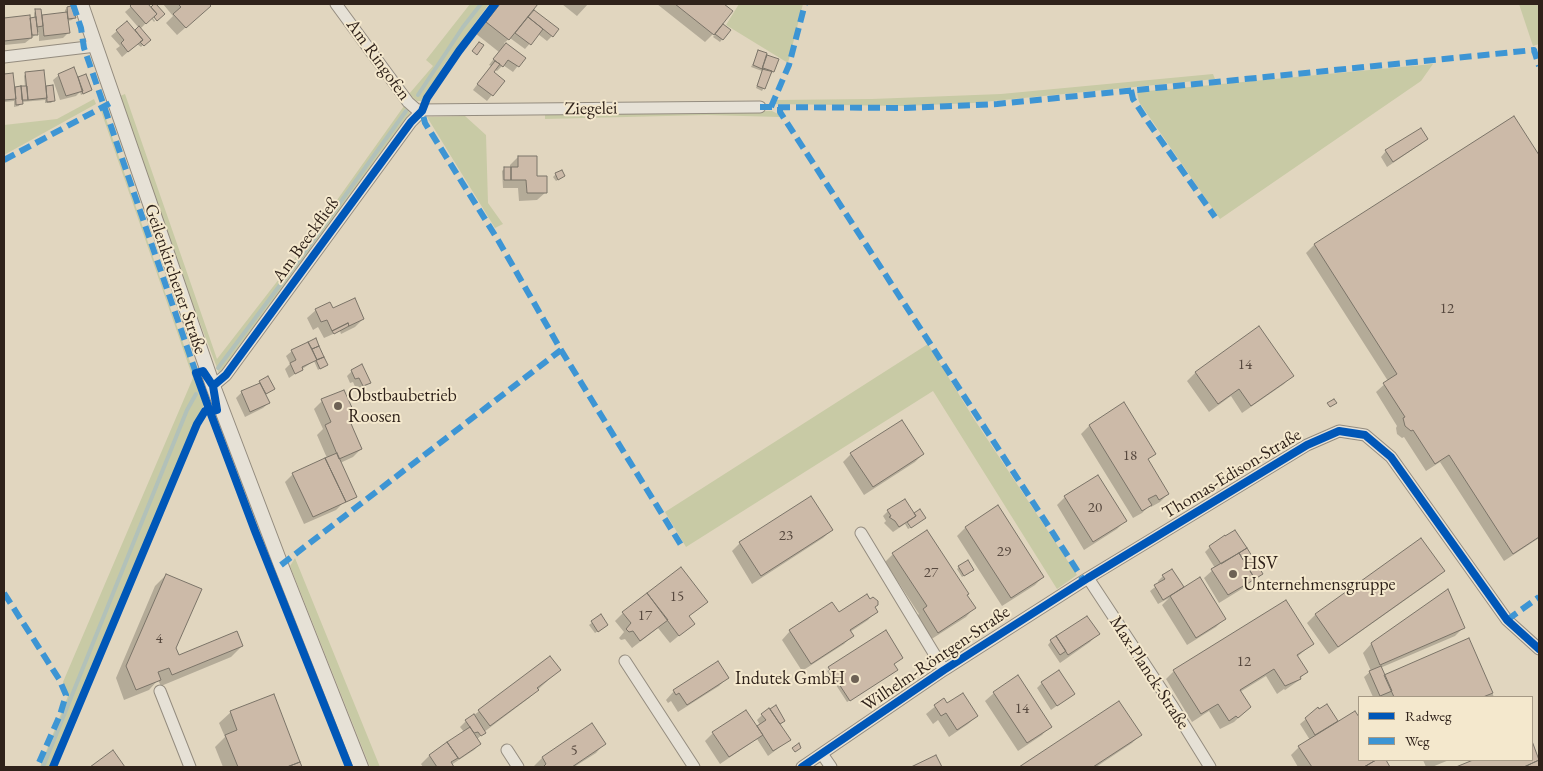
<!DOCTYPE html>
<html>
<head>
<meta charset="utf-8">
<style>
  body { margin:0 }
  #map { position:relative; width:1543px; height:771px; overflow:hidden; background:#e1d6bf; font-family:"EB Garamond",serif }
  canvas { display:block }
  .frame { position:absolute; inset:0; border:5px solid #2f221a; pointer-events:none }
  .legend { position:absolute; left:1358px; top:696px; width:175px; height:65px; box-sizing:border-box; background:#f4e8cd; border:1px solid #a59985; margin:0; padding:6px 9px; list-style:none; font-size:15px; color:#2f221a }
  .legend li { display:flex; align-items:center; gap:10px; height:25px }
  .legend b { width:25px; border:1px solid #a59985 }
</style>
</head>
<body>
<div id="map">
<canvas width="1543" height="771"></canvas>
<div class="frame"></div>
<ul class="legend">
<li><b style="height:6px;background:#0057b8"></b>Radweg</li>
<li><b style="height:6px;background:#3d95d4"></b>Weg</li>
</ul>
</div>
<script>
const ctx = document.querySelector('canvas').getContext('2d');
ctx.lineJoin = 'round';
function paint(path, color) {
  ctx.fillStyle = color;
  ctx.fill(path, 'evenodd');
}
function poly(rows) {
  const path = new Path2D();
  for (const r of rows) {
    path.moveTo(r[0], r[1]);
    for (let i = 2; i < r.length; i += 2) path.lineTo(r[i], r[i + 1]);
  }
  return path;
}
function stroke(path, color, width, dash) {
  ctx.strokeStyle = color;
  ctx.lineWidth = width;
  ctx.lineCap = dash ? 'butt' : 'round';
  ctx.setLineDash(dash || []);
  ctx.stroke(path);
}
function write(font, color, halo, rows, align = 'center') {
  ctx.font = font + ' "EB Garamond",serif';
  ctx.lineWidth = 4;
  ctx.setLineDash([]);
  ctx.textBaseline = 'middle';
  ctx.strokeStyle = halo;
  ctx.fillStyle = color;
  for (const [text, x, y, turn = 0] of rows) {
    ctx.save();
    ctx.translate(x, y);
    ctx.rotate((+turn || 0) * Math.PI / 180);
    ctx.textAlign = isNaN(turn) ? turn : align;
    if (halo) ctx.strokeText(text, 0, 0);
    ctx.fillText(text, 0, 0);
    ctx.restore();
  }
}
const green = poly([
  [470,4,489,4,444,65,423,101,417,101,409,94,433,66,426,60],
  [739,4,803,4,788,63,726,25],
  [1519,4,1539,4,1539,44,1533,46],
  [1433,64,1421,81,1220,219,1139,102,1137,92],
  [1213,74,1215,79,973,103,903,106,774,104,775,100,872,99,1001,94],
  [125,94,217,359,300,252,404,106,410,113,410,117,223,370,219,373,169,242,127,117,120,96],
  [94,99,96,104,4,155,4,125,57,119],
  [103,110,172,313,205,402,50,767,40,767,68,696,63,682,193,378,101,111],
  [772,111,778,114,780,117,707,115,545,119,545,114],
  [465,116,486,135,488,203,503,224,495,228,427,117],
  [928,344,974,419,1077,575,1057,589,933,391,686,547,665,512],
  [295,558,380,767,370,767,290,566]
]);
const shadow = poly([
  [134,4,146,4,150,9,155,5,163,14,157,19,154,15,152,17,155,21,154,22,151,18,140,29,149,39,141,47,137,44,122,57,116,49,120,46,111,36,117,31,134,32,139,28,125,12],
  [163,4,208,4,210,6,177,35,166,23,173,16],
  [499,4,536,4,528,15,552,36,547,41,538,34,525,49,510,38,504,43,524,58,513,72,503,65,497,71,494,69,492,73,503,81,487,101,473,90,491,66,489,65,499,52,475,33],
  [562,4,588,4,577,16],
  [657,4,722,4,731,11,717,29,729,31,720,42,713,37,717,32,716,31,705,42],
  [67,8,70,8,74,18,72,20,67,21,68,33,63,38,39,41,39,32,25,43,4,45,4,19,29,16,29,20,34,18,34,13,36,10,41,18,43,16,65,14,65,10],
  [759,52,777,59,772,72,762,91,756,88,762,71,751,67],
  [26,73,45,87,52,87,53,101,51,103,45,103,45,100,21,102,19,106,14,107,14,101,4,102,4,76,12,75,14,88,25,87,24,76],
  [59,75,77,78,85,75,91,90,81,95,80,92,76,96,60,100,53,80],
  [1513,117,1539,158,1539,538,1504,561,1440,462,1426,471,1404,437,1402,438,1397,434,1396,428,1397,426,1376,392,1388,381,1306,253,1314,245],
  [1427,139,1421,144,1387,167,1381,157,1386,151],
  [518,157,546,192,537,200,519,201,518,188,503,188,502,171,504,169,510,169,510,165],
  [556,174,561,178,556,181,553,177],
  [316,310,333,310,363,319,355,327,341,334,340,331,324,338,318,327,313,330,307,318],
  [315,340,326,365,318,370,314,361,289,378,285,369,290,364,286,356,292,351],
  [352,371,369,382,364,388,357,391,353,382,350,383,347,376],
  [1196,372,1292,375,1284,384,1242,413,1231,396,1209,412,1187,381],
  [260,382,273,389,265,395,269,403,263,408,245,417,236,398,242,392,259,385],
  [322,401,351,413,352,417,349,420,361,449,353,457,340,463,342,504,336,510,304,524,285,482,293,474,327,458,317,435,323,429,314,409],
  [1089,426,1154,453,1147,460,1168,494,1160,502,1151,507,1150,505,1142,513,1133,518,1081,434],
  [851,454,923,454,915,462,864,495,843,462],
  [1065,497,1125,521,1117,529,1084,550,1057,505],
  [998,507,1043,577,1035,585,1002,606,957,536,965,528],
  [888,511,914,515,925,518,906,522,910,528,908,529,905,524,893,532,884,523,886,521,883,516],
  [832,530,823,538,752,584,732,551,740,543],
  [1235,531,1261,573,1245,587,1219,603,1204,578,1215,568,1205,552,1210,547],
  [1421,540,1443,571,1435,579,1329,654,1307,623,1315,615],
  [893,554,966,595,974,608,966,617,930,640,915,618,919,614,885,562],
  [959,567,970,572,962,577,957,569],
  [1172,570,1183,589,1224,619,1216,627,1187,645,1162,605,1169,598,1158,604,1150,591,1159,584,1158,581,1163,576],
  [166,575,175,648,178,656,242,646,231,657,161,686,158,680,149,690,124,700,116,678,155,586],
  [1447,591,1463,628,1455,636,1380,668,1384,676,1468,639,1494,697,1373,697,1364,677,1371,671,1363,653,1371,644],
  [706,602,688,617,693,624,670,643,658,628,632,648,625,639,621,640,619,638,624,632,615,621,623,613],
  [832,604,838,614,874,607,876,611,868,620,850,632,852,636,844,644,802,671,782,640,790,631],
  [600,616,604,627,595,633,589,625],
  [885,632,894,672,847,702,827,671],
  [1098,634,1090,642,1060,663,1048,645,1051,641],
  [1312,644,1297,657,1306,672,1298,681,1285,690,1284,689,1277,694,1266,676,1240,692,1250,707,1234,722,1220,729,1209,711,1192,722,1166,679,1174,671],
  [550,658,559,670,529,698,484,732,484,733,476,740,480,744,474,750,451,765,453,767,423,767,421,764,429,756,464,732,460,727,466,721],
  [1018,677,1050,726,1042,735,1018,751,985,701,994,693],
  [727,678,719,686,678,712,671,701,668,703,666,700,674,691],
  [1042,683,1073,694,1051,710,1037,688],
  [273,695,301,767,223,767,215,747,225,737,219,723,231,712],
  [943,700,946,705,977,716,968,724,949,737,938,720,933,724,926,714],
  [1119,703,1140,735,1132,743,1096,767,1021,767],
  [1327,706,1338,723,1355,712,1359,720,1359,760,1384,760,1389,767,1298,767,1291,755,1299,747,1310,740,1300,724,1306,719],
  [776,707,782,723,779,725,789,740,768,756,757,739,720,764,705,741,713,733,757,728,760,725,757,720,762,715],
  [604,744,596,753,574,767,534,766,542,758],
  [1532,744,1539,761,1539,767,1459,767,1476,760,1532,760],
  [1423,760,1449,760,1432,767,1426,767]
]);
const stream = poly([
  [418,95,463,27,481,4],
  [218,368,301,257,406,111],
  [43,767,187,410,196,394]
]);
const building = poly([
  [132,4,148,4,157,14,146,24,130,6,132,4],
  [154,4,156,4,165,14,157,21,154,17,157,14,151,7,154,4],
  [178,4,209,4,211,6,186,28,173,14,181,7,178,4],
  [500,4,538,4,509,40,486,22,500,4],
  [675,4,724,4,733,11,714,35,675,4],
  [71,6,76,18,68,19,67,7,71,6],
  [35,9,41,9,43,26,37,27,35,9],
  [534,10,559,29,553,37,528,17,534,10],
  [67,12,70,33,44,36,42,15,67,12],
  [30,15,32,38,4,41,4,18,30,15],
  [36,17,38,35,32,35,30,18,36,17],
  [528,17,543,29,531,45,515,33,528,17],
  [127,21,143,40,128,52,121,43,124,40,116,30,127,21],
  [723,24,731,30,723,40,715,34,723,24],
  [139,26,151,40,144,46,140,42,143,40,135,30,139,26],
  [479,42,484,45,477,55,472,51,479,42],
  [506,43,526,58,519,67,508,60,503,67,493,59,506,43],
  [758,50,767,53,762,69,753,65,758,50],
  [767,55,779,59,774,72,762,69,767,55],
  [495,61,500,64,494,72,505,81,493,96,477,84,495,61],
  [74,67,83,91,66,96,58,74,74,67],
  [763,68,772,71,765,89,757,86,763,68],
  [44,70,47,98,28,100,25,72,44,70],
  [13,73,16,99,4,100,4,74,13,73],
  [86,74,92,90,83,94,78,77,86,74],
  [53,85,55,101,47,102,46,86,53,85],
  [21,86,23,104,16,105,15,87,21,86],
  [21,86,27,86,28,100,22,100,21,86],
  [1514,116,1539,155,1539,537,1513,554,1449,455,1435,464,1413,430,1411,431,1405,426,1403,418,1405,417,1383,383,1397,374,1314,244,1514,116],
  [1421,128,1428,139,1393,162,1385,150,1421,128],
  [518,156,537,156,537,176,547,176,547,193,527,193,526,180,511,180,511,167,518,167,518,156],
  [504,167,511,167,511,180,504,180,504,167],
  [562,170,565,176,558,180,555,173,562,170],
  [355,298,364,319,349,326,348,323,332,331,327,320,321,322,315,309,330,302,333,308,355,298],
  [348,323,349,326,334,334,332,331,348,323],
  [1259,326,1294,376,1251,406,1239,389,1218,404,1195,372,1259,326],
  [316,338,319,346,312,349,308,342,316,338],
  [308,342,317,360,302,367,303,370,295,374,290,363,296,360,291,350,308,342],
  [319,346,324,357,317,360,312,349,319,346],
  [324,357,328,365,320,369,316,360,324,357],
  [362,364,371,383,363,386,359,378,355,379,351,370,362,364],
  [268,376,275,389,266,394,259,381,268,376],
  [260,383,270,403,250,412,241,391,260,383],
  [344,390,354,412,352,413,354,417,349,419,362,449,339,459,325,425,331,422,321,399,344,390],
  [1334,399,1337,403,1330,407,1327,403,1334,399],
  [1124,402,1156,454,1148,459,1169,494,1159,500,1156,495,1148,499,1152,505,1142,511,1089,425,1124,402],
  [902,420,924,454,873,487,850,453,902,420],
  [337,453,357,497,346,502,325,458,337,453],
  [325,458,346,502,313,517,292,473,325,458],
  [1098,475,1127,521,1093,542,1064,496,1098,475],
  [811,496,833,530,761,576,739,542,811,496],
  [905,499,916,516,899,527,895,521,889,517,891,516,887,510,905,499],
  [998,505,1044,577,1011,598,965,527,998,505],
  [920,509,926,518,911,528,907,522,916,516,914,513,920,509],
  [927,530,969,594,967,595,976,608,938,633,923,609,927,606,892,553,927,530],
  [1235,530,1247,548,1221,564,1209,546,1225,535,1225,536,1235,530],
  [1421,538,1445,571,1338,647,1315,614,1421,538],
  [1247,548,1263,574,1255,579,1239,553,1247,548],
  [1239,553,1255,579,1228,595,1211,569,1239,553],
  [968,560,974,570,964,576,958,566,968,560],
  [681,567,708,602,689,616,695,624,679,636,647,593,681,567],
  [1172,569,1184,587,1163,600,1154,585,1165,579,1162,575,1172,569],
  [166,574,202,589,176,648,179,655,237,631,243,646,172,675,169,668,158,672,161,680,136,690,126,666,166,574],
  [1200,577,1226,619,1196,638,1170,596,1200,577],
  [1448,589,1465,628,1380,665,1371,643,1448,589],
  [647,593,668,620,640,641,633,631,629,632,626,629,631,623,622,612,647,593],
  [867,594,870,599,873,597,878,601,878,605,875,607,878,612,850,630,854,636,811,664,789,630,832,602,839,612,867,594],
  [1286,600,1314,644,1297,655,1308,672,1300,677,1301,679,1285,686,1274,669,1240,690,1251,707,1238,718,1236,716,1229,721,1218,704,1201,714,1173,670,1286,600],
  [601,614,608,625,598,632,591,621,601,614],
  [1087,616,1100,634,1068,655,1056,636,1087,616],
  [886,630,903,658,894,664,898,670,850,701,828,667,886,630],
  [1056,636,1066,651,1060,655,1050,640,1056,636],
  [1469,638,1493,693,1483,697,1394,697,1384,675,1469,638],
  [550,656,561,670,537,688,539,690,490,726,478,710,550,656],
  [718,661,729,678,687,705,679,693,676,695,673,690,718,661],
  [1381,666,1392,691,1380,696,1369,671,1381,666],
  [1059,670,1075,694,1057,706,1041,682,1059,670],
  [1018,675,1052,727,1027,743,993,692,1018,675],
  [963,693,978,716,957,730,946,713,941,716,934,705,944,698,947,703,963,693],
  [274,694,300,762,287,767,238,767,225,735,237,730,230,711,274,694],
  [1119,701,1142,735,1093,767,1019,767,1119,701],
  [1327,704,1338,721,1315,735,1305,718,1318,707,1319,709,1327,704],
  [776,705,785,721,780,724,770,709,776,705],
  [769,708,791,740,773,751,757,726,766,720,761,714,769,708],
  [746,710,763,735,729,757,712,732,746,710],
  [1355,711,1359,717,1359,760,1376,760,1364,767,1312,767,1298,746,1355,711],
  [474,714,486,733,481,736,478,732,474,733,465,720,474,714],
  [592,723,606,744,572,767,543,767,546,764,542,757,592,723],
  [470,727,481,744,459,759,447,742,470,727],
  [1532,741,1539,760,1524,767,1456,767,1473,760,1532,760,1532,741],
  [447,742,458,758,451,762,454,767,437,767,429,755,447,742],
  [799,743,801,748,795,752,792,748,799,743],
  [113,750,125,767,90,767,113,750],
  [936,755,942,767,911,767,936,755],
  [1376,760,1386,760,1390,767,1364,767,1376,760],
  [1539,760,1539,767,1524,767,1539,760],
  [300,762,302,767,287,767,300,762]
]);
const minor = poly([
  [336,4,408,102,417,110,760,107],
  [4,57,96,46],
  [213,386,226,375,411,122,422,111],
  [861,533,944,670],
  [1088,578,1171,704,1210,767],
  [625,661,694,767],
  [160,691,190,767],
  [507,750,518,767],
  [822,754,831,767],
  [802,767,944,670,1088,578,1307,445,1339,431,1365,435,1391,457,1507,620,1539,649]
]);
const tertiary = poly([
  [81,4,213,386,281,565,361,767]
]);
const quiet = poly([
  [73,4,81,28,84,48,197,376],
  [1131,90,1133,99,1146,119,1215,217],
  [760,107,904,108,997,104,1534,50,1539,66],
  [771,107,789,65,805,4],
  [780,107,780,112,1084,581],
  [4,160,114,101],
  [561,350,681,545],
  [281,565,561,350,498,240,425,123,422,111],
  [4,593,59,679,66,695,60,715,37,767],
  [1507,620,1539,597]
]);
const cycleway = poly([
  [213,386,226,375,411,122,422,111,427,98,459,51,495,4],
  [210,412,217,410,213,386,203,371,196,373,209,409,255,531,349,767],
  [53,767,197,424,205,411,209,409],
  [802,767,944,670,1088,578,1307,445,1339,431,1365,435,1391,457,1507,620,1539,649]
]);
const markers = [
  [338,406,5,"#6d6154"],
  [1233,574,5,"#6d6154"],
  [855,679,5,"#6d6154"]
];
const numberNames = [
  ["12",1447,309],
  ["14",1245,365],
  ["18",1130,456],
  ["20",1095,508],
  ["23",786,536],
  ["29",1004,552],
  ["27",931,573],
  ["15",677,597],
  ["17",645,616],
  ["4",159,639],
  ["12",1244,662],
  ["14",1022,709],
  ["5",574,751]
];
const streetNames = [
  ["Am Ringofen",378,60,54],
  ["Ziegelei",591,109,-1],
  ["Am Beeckfließ",306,240,-54],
  ["Geilenkirchener Straße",175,279,71],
  ["Thomas-Edison-Straße",1232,474,-31],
  ["Wilhelm-Röntgen-Straße",936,659,-34],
  ["Max-Planck-Straße",1149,673,57]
];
const poiNames = [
  ["Obstbaubetrieb",348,396],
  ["Roosen",348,417],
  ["HSV",1243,564],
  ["Unternehmensgruppe",1243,585],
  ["Indutek GmbH",845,679,"right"]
];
paint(green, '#c8caa5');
paint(shadow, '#0003');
stroke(stream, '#b2c1b9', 4);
paint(building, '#ccbaa8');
stroke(building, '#7b7468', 1);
stroke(minor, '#948c7f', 13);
stroke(tertiary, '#948c7f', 16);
stroke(minor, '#e6e1d6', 11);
stroke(tertiary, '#e6e1d6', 14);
stroke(quiet, '#3d95d4', 6, [12, 6]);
stroke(cycleway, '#0057b8', 8);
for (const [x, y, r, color] of markers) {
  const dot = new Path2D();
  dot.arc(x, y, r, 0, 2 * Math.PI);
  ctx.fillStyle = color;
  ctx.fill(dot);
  stroke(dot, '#f4e8cd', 2);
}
write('15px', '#56483e', null, numberNames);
write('18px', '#2f221a', '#f4e8cd', streetNames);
write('18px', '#2f221a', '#f4e8cd', poiNames, 'left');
</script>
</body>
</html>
